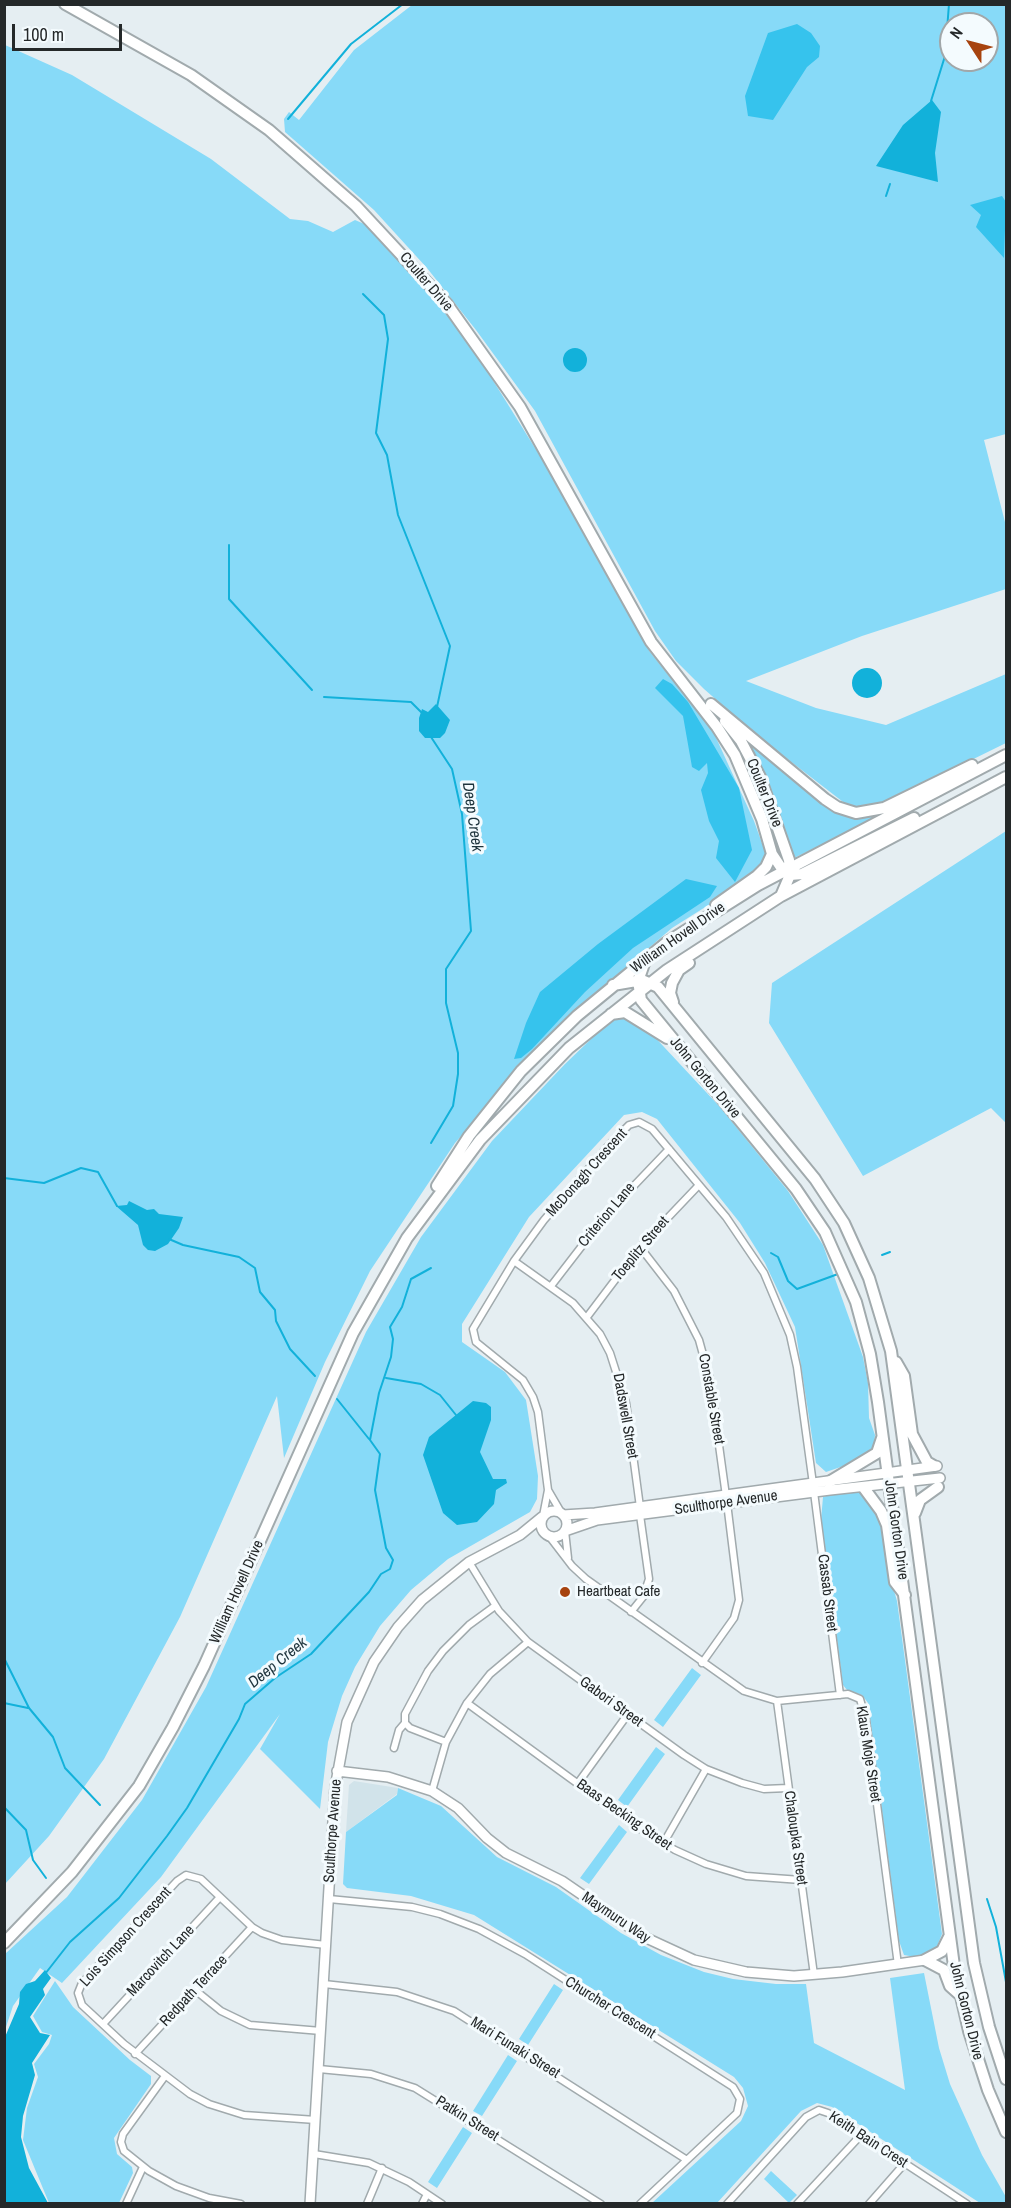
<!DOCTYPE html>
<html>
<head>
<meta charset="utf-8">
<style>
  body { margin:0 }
  #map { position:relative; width:1011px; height:2208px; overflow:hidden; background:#e5eef2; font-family:"Archivo Narrow",sans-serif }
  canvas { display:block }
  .frame { position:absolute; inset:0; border:6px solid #242829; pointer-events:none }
  .north { position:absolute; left:939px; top:12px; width:60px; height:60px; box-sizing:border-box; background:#f4fbfe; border:2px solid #a1a7a9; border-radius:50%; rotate:306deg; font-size:16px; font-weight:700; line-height:24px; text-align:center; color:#242829 }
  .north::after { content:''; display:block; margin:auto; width:21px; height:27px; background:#a7430f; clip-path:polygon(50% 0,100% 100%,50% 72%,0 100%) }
  .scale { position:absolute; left:12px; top:24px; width:110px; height:27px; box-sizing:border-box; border:3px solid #242829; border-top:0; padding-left:8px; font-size:18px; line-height:21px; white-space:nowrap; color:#242829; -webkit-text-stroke:4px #f4fbfe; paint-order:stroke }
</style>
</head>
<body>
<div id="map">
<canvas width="1011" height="2208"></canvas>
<div class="frame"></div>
<div class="north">N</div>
<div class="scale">100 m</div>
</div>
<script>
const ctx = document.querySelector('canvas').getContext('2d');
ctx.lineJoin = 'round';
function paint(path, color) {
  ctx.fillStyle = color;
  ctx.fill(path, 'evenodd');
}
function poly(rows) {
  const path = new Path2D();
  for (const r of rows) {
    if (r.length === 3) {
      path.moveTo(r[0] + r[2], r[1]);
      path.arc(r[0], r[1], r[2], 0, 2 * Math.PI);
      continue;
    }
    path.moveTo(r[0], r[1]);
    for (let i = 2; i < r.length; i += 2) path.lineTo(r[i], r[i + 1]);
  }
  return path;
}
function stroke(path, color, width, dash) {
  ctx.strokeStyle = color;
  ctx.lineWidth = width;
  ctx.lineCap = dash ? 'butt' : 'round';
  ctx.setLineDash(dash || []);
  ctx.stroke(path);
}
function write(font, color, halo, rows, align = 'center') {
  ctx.font = font + ' "Archivo Narrow",sans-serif';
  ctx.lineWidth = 6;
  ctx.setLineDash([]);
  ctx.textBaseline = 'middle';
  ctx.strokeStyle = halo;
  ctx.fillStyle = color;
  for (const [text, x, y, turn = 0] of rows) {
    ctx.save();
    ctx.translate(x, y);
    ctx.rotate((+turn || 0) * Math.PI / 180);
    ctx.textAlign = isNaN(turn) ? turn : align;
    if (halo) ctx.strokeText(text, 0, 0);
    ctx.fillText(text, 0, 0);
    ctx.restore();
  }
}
const built = poly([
  [354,1781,398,1788,397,1794,346,1832,349,1785]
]);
const green = poly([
  [412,5,1006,5,1006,434,984,440,1006,526,1006,589,862,636,746,681,816,708,886,725,1006,674,1006,743,884,803,864,808,847,805,759,737,704,689,676,661,655,631,535,411,476,330,427,268,374,210,285,132,284,119,289,112,299,120,354,50],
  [951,24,987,24,987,60,951,60],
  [5,45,72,75,211,159,290,219,308,221,333,232,355,220,369,226,453,320,489,374,545,464,650,652,713,731,754,821,767,857,753,877,672,928,560,1025,455,1143,370,1271,325,1362,284,1458,277,1396,180,1617,104,1759,49,1836,5,1884],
  [746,740,820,798,860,817,875,815,876,818,794,858,766,783],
  [1006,831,1006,1123,991,1108,863,1176,769,1023,772,983],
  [620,1016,651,1033,720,1107,788,1191,823,1245,863,1357,868,1383,869,1418,875,1435,874,1445,870,1453,861,1460,826,1472,816,1463,795,1327,765,1263,740,1223,657,1119,642,1112,624,1115,529,1217,462,1324,462,1342,505,1372,526,1400,538,1476,537,1499,530,1512,448,1559,411,1590,380,1626,355,1667,342,1696,328,1742,320,1809,260,1749,280,1714,161,1877,62,1983,40,1968,13,2006,5,2030,5,1954,67,1897,142,1800,206,1687,366,1332,421,1237,492,1141,565,1064,612,1019],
  [836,1493,861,1493,870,1500,882,1524,891,1580,897,1601,942,1934,936,1949,915,1957,904,1955,899,1941,868,1703,862,1695,847,1690,843,1685,821,1520,823,1497],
  [692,1668,701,1675,663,1727,654,1720],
  [656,1747,665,1754,627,1807,618,1800],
  [398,1788,441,1806,497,1857,556,1887,621,1933,661,1955,704,1972,733,1979,776,1984,806,1984,814,2043,905,2090,890,1978,924,1973,939,2048,950,2084,982,2155,1006,2197,1006,2203,980,2203,832,2107,817,2103,801,2111,717,2203,652,2203,741,2121,748,2106,743,2088,734,2077,474,1915,411,1896,347,1888,343,1884,346,1832,397,1795],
  [619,1825,627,1832,589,1884,580,1878],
  [55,1981,73,2007,130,2060,151,2076,151,2084,114,2138,117,2154,132,2167,133,2173,119,2203,49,2203,23,2140,27,2108,38,2077,34,2064,49,2044,52,2035,42,2032,33,2016],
  [554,1984,563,1990,528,2045,519,2039],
  [508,2055,517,2061,482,2116,473,2111],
  [463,2127,472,2133,437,2188,428,2182],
  [771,2171,797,2195,789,2203,764,2179]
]);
const forest = poly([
  [797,24,811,33,820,46,819,57,807,67,773,120,748,116,745,96,768,33],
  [1002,196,1006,202,1004,258,976,227,981,215,970,205],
  [663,679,672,684,688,702,739,788,752,850,735,882,716,858,719,841,709,821,701,790,708,773,707,763,699,771,692,767,683,716,655,688],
  [686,879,717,886,710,897,633,948,585,992,532,1049,521,1058,514,1059,526,1023,540,992,598,944]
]);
const water = poly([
  [932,100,941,112,935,153,938,182,876,166,903,125],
  [575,360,12],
  [867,683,15],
  [436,704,450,720,445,733,440,738,425,738,419,731,419,718,422,709,428,712],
  [129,1201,147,1210,154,1209,159,1214,183,1217,179,1228,168,1244,155,1251,148,1250,143,1245,138,1225,116,1206,127,1205],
  [473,1401,486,1403,491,1407,491,1420,480,1452,493,1479,506,1479,507,1483,496,1490,494,1504,477,1522,457,1525,443,1513,423,1455,429,1437],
  [45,1970,51,1978,43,1989,45,1995,30,2017,40,2033,50,2035,32,2063,35,2075,23,2116,21,2137,29,2168,48,2203,5,2203,5,2037,19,2004,20,1992,26,1984,35,1981]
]);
const stream = poly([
  [931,101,945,56,949,4],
  [288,119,351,44,403,4],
  [886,196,890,184],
  [363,294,384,315,388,339,376,433,387,455,398,515,450,646,437,707],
  [229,545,229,599,312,690],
  [324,697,411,702,421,712],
  [431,737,452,769,462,814,471,931,446,969,446,1003,458,1053,458,1074,453,1106,431,1143],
  [4,1178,44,1183,81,1168,98,1172,117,1206],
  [169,1239,183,1245,239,1257,255,1268,260,1292,275,1310,276,1321,290,1349,315,1376],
  [771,1253,778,1257,788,1281,797,1289,838,1274],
  [882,1255,890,1252],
  [386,1378,421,1384,440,1395,456,1415],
  [337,1399,369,1439],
  [4,1658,29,1708,53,1737,65,1768,100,1805],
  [4,1703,28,1708],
  [4,1807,26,1830,33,1860,46,1878],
  [987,1899,996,1927,1006,1982],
  [45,1974,70,1942,119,1898,167,1836,187,1808,239,1719,245,1704,275,1678,311,1654,369,1592,381,1574,390,1569,393,1560,386,1548,375,1490,380,1454,370,1440,379,1393,391,1357,393,1339,390,1327,402,1307,411,1279,431,1268]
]);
const street = poly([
  [640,1247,674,1291,699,1340,710,1380,726,1496],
  [514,1261,573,1303,600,1334,610,1353,626,1403,640,1507],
  [551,1286,605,1216,669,1149],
  [587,1317,640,1247,699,1185],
  [548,1490,562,1514],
  [814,1492,840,1695],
  [543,1516,548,1490,538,1412,533,1397,523,1380,476,1342,473,1329,514,1261,544,1220,610,1144,629,1125,639,1122,652,1129,726,1217,764,1273,790,1335,797,1367,813,1484],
  [565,1531,568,1558],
  [549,1536,572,1566,586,1579,744,1691,777,1701,848,1694,860,1699,866,1720,898,1965],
  [469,1562,499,1611,528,1642,684,1755,706,1769,742,1783,764,1789,788,1788],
  [631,1612,643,1597,649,1579,640,1515],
  [702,1663,734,1618,739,1600,727,1503],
  [777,1701,814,1975],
  [467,1703,640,1829,675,1850,706,1864,746,1876,801,1880],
  [446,1742,410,1728,405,1723,405,1714,428,1671,443,1651,469,1625,495,1606],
  [394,1748,399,1730,405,1723],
  [578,1783,628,1714],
  [432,1791,446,1742,467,1703,490,1674,528,1642],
  [663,1844,706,1769],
  [329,1899,412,1907,440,1914,479,1929,525,1954,733,2087,740,2099,737,2113,640,2204],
  [324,1984,397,1992,454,2011,687,2160],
  [195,1990,221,2011,250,2025,321,2031],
  [103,2024,220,1897],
  [135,2054,252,1927],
  [319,2069,371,2074,415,2088,601,2204],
  [165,2076,123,2134,121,2142,124,2151,149,2171,176,2186,209,2198,241,2204],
  [316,2120,244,2115,209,2104,190,2094,124,2044,82,2005,78,1993,82,1983,177,1881,186,1875,201,1879,252,1927,262,1933,282,1940,326,1945],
  [314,2154,369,2163,409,2182,442,2204],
  [126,2204,143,2167],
  [367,2204,382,2168],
  [422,2204,427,2194],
  [727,2204,806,2117,819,2110,828,2113,967,2204],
  [797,2204,861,2135],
  [869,2204,905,2163]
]);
const secondary = poly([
  [554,1524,13],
  [563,1515,595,1513,937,1466],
  [565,1531,597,1520,830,1490,940,1478],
  [337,1771,388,1777,432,1791,458,1808,487,1838,506,1853,562,1881,642,1936,694,1960,746,1972,794,1976,842,1972,925,1960],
  [310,2204,335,1788,347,1722,374,1662,398,1627,422,1600,469,1562,520,1535,542,1517]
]);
const primary = poly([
  [65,4,191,75,269,130,356,206,447,304,520,407,651,642,717,727,735,755,762,819,772,854,784,872,790,875],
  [711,704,825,799,837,807,856,813,884,808,972,765],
  [725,721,741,741,760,777,789,860,790,875,781,896],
  [790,875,802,874,914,818],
  [716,905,757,876,766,867,772,854],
  [646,958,638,981,641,1000,796,1189,825,1232,856,1302,870,1354,878,1402,954,1966,969,2031,988,2090,1006,2132],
  [613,985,642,980,658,987,815,1179,844,1223,869,1278,891,1351,974,1963,989,2027,1006,2079],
  [673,1002,670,993,672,983,679,970,689,963],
  [611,1014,625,1012,667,1038],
  [437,1186,469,1136,521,1071,577,1016,666,943,758,885,1006,755],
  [896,1362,904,1376,912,1434,927,1462,934,1466],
  [829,1482,877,1453,882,1438],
  [864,1488,881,1511,887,1525,895,1582,905,1595],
  [915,1513,920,1500,938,1487],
  [4,1943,72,1872,139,1786,173,1727,204,1666,353,1333,407,1238,480,1140,569,1048,667,970,781,896,1006,777],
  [925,1960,944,1970,950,1986,959,1994],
  [925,1960,942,1951,949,1937]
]);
const markers = [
  [565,1592,6,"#a7430f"]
];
const streetNames = [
  ["Coulter Drive",426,282,49],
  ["Coulter Drive",764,793,68],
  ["William Hovell Drive",678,938,-35],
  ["John Gorton Drive",705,1078,50],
  ["McDonagh Crescent",587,1173,-48],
  ["Criterion Lane",607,1215,-50],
  ["Toeplitz Street",641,1249,-50],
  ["Constable Street",711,1399,80],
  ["Dadswell Street",625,1416,80],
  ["Sculthorpe Avenue",726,1503,-8],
  ["John Gorton Drive",896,1530,82],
  ["William Hovell Drive",237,1592,-66],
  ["Cassab Street",827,1593,83],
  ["Gabori Street",611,1702,36],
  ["Klaus Moje Street",868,1754,81],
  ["Baas Becking Street",624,1815,35],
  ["Sculthorpe Avenue",333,1831,-86],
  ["Chaloupka Street",795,1838,82],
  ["Maymuru Way",616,1918,34],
  ["Lois Simpson Crescent",126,1937,-48],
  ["Marcovitch Lane",161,1961,-47],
  ["Redpath Terrace",194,1991,-47],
  ["Churcher Crescent",610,2008,32],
  ["John Gorton Drive",966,2011,76],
  ["Mari Funaki Street",515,2048,32],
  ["Patkin Street",467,2119,32],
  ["Keith Bain Crest",868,2140,33]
];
const poiNames = [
  ["Heartbeat Cafe",577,1592]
];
const waterNames = [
  ["Deep Creek",472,817,82],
  ["Deep Creek",278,1663,-39]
];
paint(built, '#d1e3ea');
paint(green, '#87daf8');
paint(forest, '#36c3ed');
paint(water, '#12b1da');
stroke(stream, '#12b1da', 2);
stroke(street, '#a1aaad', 9);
stroke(secondary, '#a1aaad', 12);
stroke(primary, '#a1aaad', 14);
stroke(street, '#fff', 6);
stroke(secondary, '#fff', 9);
stroke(primary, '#fff', 10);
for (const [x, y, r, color] of markers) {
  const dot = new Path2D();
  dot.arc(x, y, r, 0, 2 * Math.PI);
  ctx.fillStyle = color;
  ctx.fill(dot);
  stroke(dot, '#f4fbfe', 2);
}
write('15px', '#242829', '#f4fbfe', streetNames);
write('15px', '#242829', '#f4fbfe', poiNames, 'left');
write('italic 16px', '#1e343d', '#f4fbfe', waterNames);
</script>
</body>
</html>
